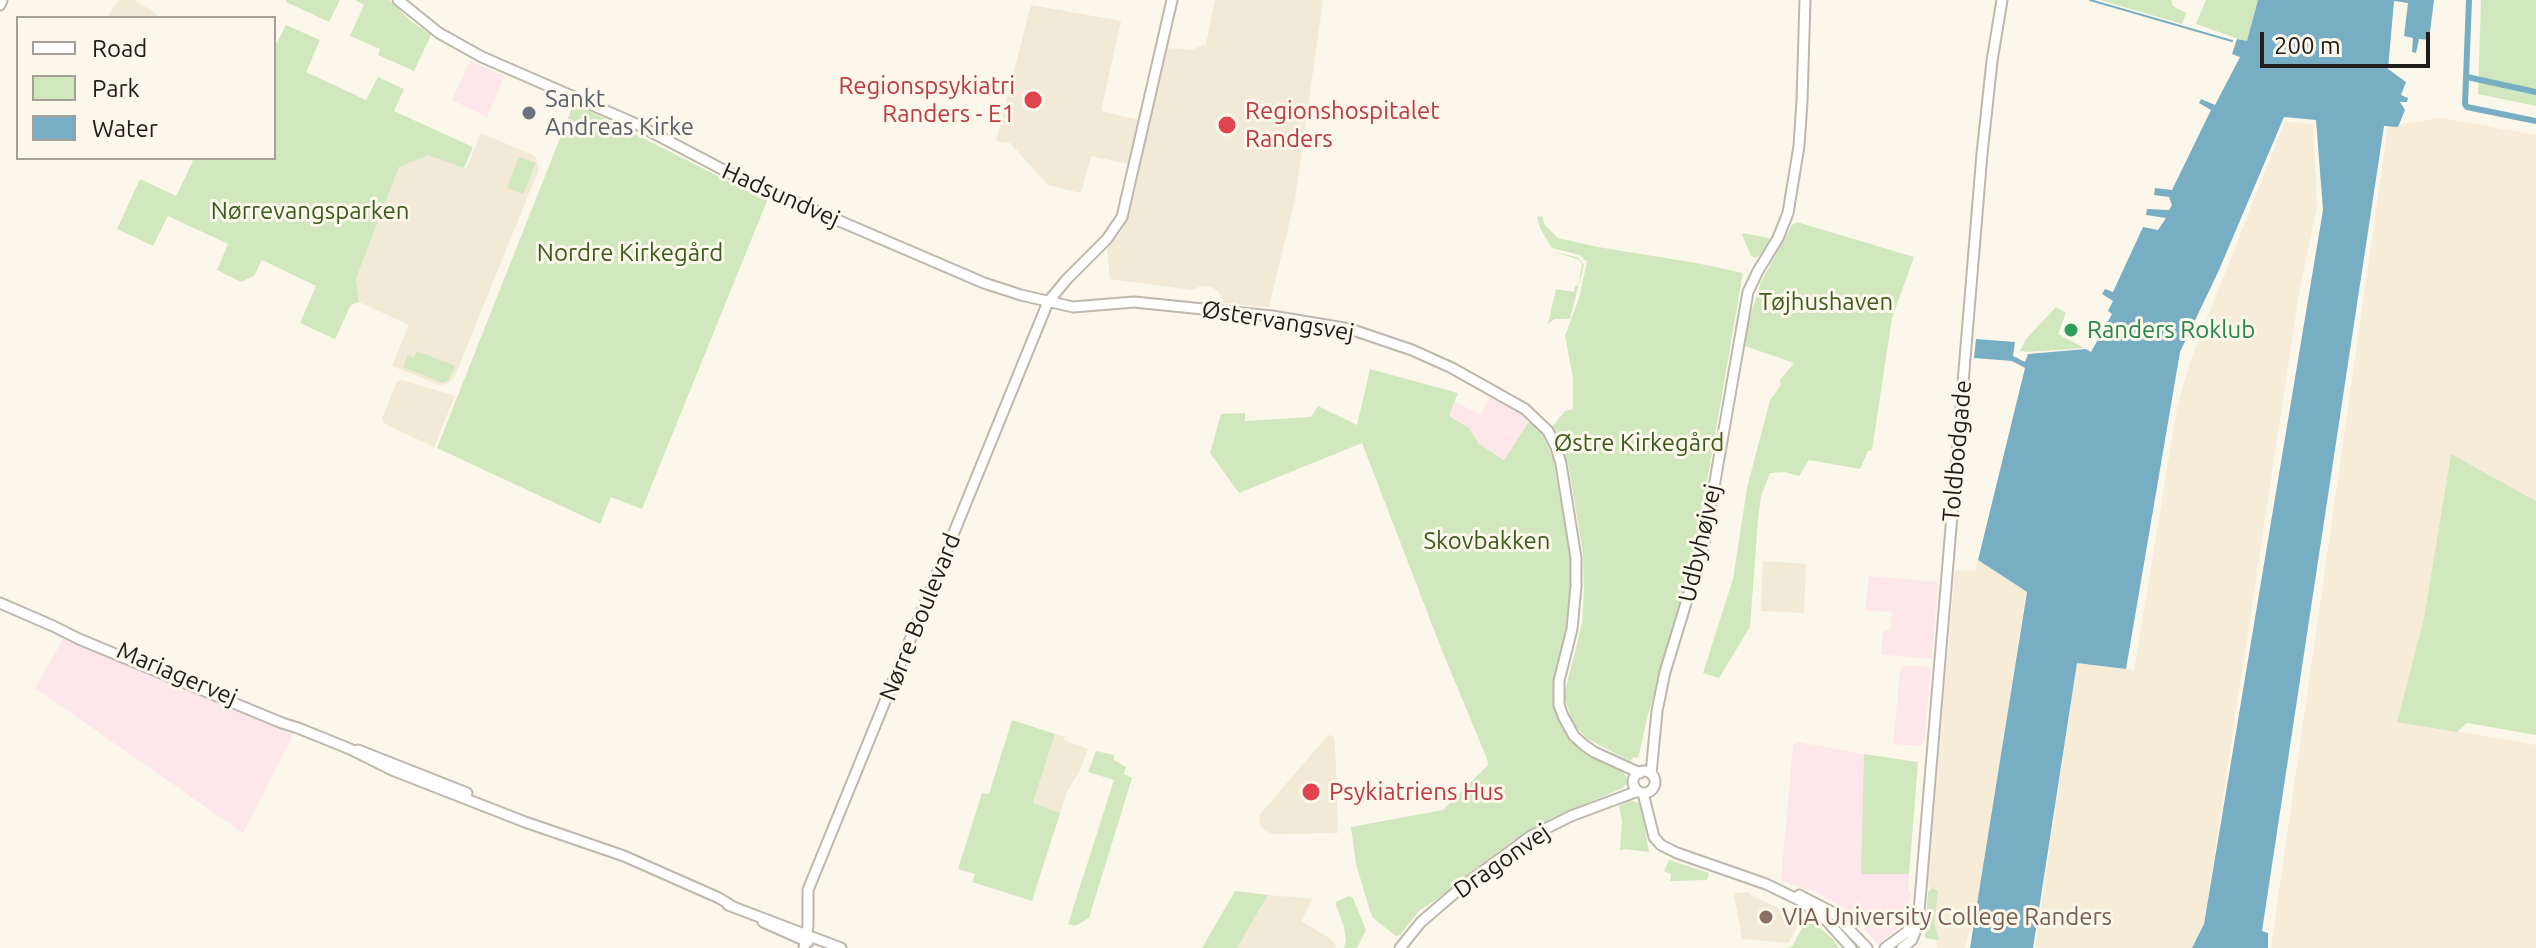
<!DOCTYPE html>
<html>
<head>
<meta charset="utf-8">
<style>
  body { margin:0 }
  #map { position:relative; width:2536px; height:948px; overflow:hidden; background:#fcf7eb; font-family:Ubuntu,sans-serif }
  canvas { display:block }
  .legend { position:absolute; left:16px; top:16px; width:260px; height:144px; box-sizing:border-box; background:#fcf7eb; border:2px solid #a4a097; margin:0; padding:10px 14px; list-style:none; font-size:24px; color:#201e1a }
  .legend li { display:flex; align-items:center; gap:16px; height:40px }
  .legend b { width:40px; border:2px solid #a4a097 }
  .scale { position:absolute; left:2260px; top:32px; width:170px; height:36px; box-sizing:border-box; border:4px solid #201e1a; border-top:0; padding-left:10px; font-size:24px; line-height:28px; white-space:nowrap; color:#201e1a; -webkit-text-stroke:6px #fcf7eb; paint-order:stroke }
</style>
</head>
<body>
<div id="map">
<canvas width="2536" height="948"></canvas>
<ul class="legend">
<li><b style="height:10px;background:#fff"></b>Road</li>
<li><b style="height:22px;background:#d1e8be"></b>Park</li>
<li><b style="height:22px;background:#78aec3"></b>Water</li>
</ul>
<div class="scale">200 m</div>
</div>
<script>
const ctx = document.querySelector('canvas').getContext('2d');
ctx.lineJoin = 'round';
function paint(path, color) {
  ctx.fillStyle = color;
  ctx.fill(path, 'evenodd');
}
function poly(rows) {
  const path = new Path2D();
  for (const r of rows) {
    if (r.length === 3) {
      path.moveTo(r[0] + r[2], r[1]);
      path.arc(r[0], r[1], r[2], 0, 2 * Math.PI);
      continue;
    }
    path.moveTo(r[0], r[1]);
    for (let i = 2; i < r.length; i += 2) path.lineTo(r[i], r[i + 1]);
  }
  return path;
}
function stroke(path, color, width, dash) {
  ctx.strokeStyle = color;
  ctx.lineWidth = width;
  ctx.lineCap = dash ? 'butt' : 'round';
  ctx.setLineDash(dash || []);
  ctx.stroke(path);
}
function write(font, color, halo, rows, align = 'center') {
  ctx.font = font + ' Ubuntu,sans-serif';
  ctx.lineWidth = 6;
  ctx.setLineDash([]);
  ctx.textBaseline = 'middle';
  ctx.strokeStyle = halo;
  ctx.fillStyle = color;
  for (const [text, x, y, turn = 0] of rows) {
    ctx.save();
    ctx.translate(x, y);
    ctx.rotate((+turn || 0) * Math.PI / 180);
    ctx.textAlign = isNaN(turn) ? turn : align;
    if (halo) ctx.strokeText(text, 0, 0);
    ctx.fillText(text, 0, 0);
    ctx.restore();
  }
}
const commercial = poly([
  [470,61,504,76,487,117,452,100],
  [1491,396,1530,420,1505,460,1479,444,1469,428,1449,416,1455,402,1480,414],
  [1869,576,1938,582,1932,659,1881,654,1883,630,1890,631,1892,612,1865,610],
  [63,639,293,735,243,833,35,688],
  [1903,665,1931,667,1925,737,1920,746,1893,744,1900,671],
  [1798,742,1864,754,1862,874,1909,874,1908,890,1911,893,1906,919,1901,925,1878,945,1849,911,1815,892,1781,881,1793,745]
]);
const industrial = poly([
  [2441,118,2536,135,2536,501,2451,455,2424,618,2397,721,2536,745,2536,948,2271,948,2388,126],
  [2285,121,2313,125,2317,206,2299,294,2204,924,2192,948,2035,948,2077,663,2134,670,2177,408,2190,362],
  [1978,560,2026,592,1977,908,1975,909,1965,948,1937,948,1928,879,1955,570,1975,571]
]);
const built = poly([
  [118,0,134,0,157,14,155,18,107,18],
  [1215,0,1323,0,1295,199,1269,307,1224,303,1219,292,1212,287,1201,286,1192,290,1110,279,1107,249,1120,234,1126,221,1167,48,1191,50,1206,44],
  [1031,5,1121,21,1101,111,1139,120,1128,164,1091,156,1081,193,1048,185,1010,143,996,141],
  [481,133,535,156,539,169,454,378,447,384,439,385,392,366,409,325,359,302,356,279,399,167,428,154,466,169],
  [402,380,455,396,434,447,385,424,382,418,397,382],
  [1763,561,1806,564,1804,613,1761,611],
  [1055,734,1065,737,1064,740,1088,749,1080,770,1067,792,1060,813,1033,804],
  [1328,735,1333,736,1335,741,1338,833,1272,834,1264,830,1259,822,1261,813],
  [1749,892,1752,896,1801,918,1789,943,1742,939,1734,893],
  [1268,895,1313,899,1301,921,1329,938,1337,945,1335,948,1237,948]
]);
const green = poly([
  [287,0,340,0,329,22,286,2],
  [355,0,389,0,412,22,431,35,414,71,378,55,380,49,350,36,364,5],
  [2100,0,2171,0,2173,6,2186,13,2182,24],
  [2206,0,2258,0,2247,42,2196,24],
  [2481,0,2536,0,2536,106,2478,94],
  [286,25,320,40,306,72,366,100,378,77,404,89,394,111,473,147,464,168,428,155,399,167,356,279,359,302,351,305,335,339,300,323,316,286,262,260,254,276,241,282,217,270,228,244,168,216,153,246,117,229,140,179,176,196,193,161,188,158,274,158,274,48],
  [574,103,767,201,642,509,611,497,600,524,437,448],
  [519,157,536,163,523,194,507,188],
  [1542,216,1545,225,1558,238,1598,247,1696,263,1743,273,1693,563,1648,715,1638,758,1634,757,1630,761,1586,738,1573,723,1565,699,1565,691,1582,624,1584,589,1583,553,1569,469,1562,445,1553,426,1565,411,1573,409,1573,378,1565,336,1579,298,1587,262,1580,255,1552,248,1540,228,1537,217],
  [1797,222,1914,257,1892,318,1872,450,1868,451,1860,469,1809,460,1799,476,1785,472,1770,473,1761,496,1758,519,1750,627,1719,678,1703,673,1733,579,1747,488,1770,400,1781,385,1780,380,1794,363,1745,346,1749,319,1761,282,1792,225],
  [1743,233,1768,238,1771,241,1763,253,1755,258,1751,256,1742,235],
  [1551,251,1577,257,1584,264,1570,319,1554,319,1548,324,1556,289,1574,292,1575,286,1578,286,1582,263,1577,259],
  [2056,307,2066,313,2058,334,2084,348,2027,352,2020,351,2026,339],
  [417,351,455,366,449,380,442,383,403,367,408,355,414,358],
  [1370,369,1458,393,1449,416,1469,428,1479,444,1504,460,1530,420,1543,436,1553,458,1560,498,1563,498,1572,561,1572,593,1569,622,1555,680,1557,713,1570,737,1582,750,1618,768,1626,776,1627,783,1623,788,1551,818,1511,842,1437,899,1419,911,1400,935,1396,936,1373,918,1370,911,1356,864,1351,827,1443,810,1488,765,1487,759,1441,648,1362,443,1239,493,1210,453,1221,414,1245,413,1245,421,1311,417,1318,406,1357,425],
  [2451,454,2536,501,2536,735,2467,723,2457,732,2397,722,2424,618],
  [1012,720,1055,734,1033,803,1060,813,1032,901,972,882,975,874,958,869,982,793,989,794],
  [1096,751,1114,755,1114,760,1126,767,1124,774,1132,778,1089,918,1075,926,1068,924,1114,780,1088,772],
  [1864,754,1918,762,1909,874,1861,874],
  [1631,800,1641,804,1649,852,1624,849,1620,851,1622,821,1619,806],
  [1669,860,1709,873,1707,880,1670,881,1671,874,1664,871],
  [1932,888,1938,891,1934,923,1939,940,1925,938,1928,892],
  [1235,891,1268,895,1237,948,1202,948],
  [1349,896,1353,898,1366,930,1357,948,1344,948,1346,941,1344,927,1336,905,1336,902],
  [1807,918,1832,938,1839,948,1786,948,1792,947]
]);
const water = poly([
  [2258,0,2434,0,2429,40,2419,39,2416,53,2412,52,2413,38,2404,36,2408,3,2394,1,2388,69,2406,82,2401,95,2408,98,2407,102,2400,102,2405,110,2398,127,2384,126,2262,931,2268,933,2268,948,2192,948,2204,924,2323,210,2316,120,2284,117,2219,270,2180,352,2126,669,2077,663,2033,948,1970,948,2027,592,1978,560,2025,368,2012,361,1974,358,1976,339,2015,342,2013,356,2025,362,2028,354,2086,349,2091,352,2112,314,2108,311,2113,301,2102,294,2105,289,2113,292,2143,227,2158,230,2166,218,2146,215,2147,209,2169,210,2172,205,2169,197,2154,195,2155,188,2172,190,2211,110,2199,103,2201,99,2215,105,2240,57,2232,54,2237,39,2247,41]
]);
const stream = poly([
  [2090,0,2232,41]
]);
const canal = poly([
  [2469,0,2465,104,2467,107,2536,121],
  [2467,77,2536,92]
]);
const secondary = poly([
  [398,0,439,33,482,57,636,124,737,177,984,283,1021,295,1073,307,1134,302,1272,316,1350,329,1412,350,1452,368,1525,409,1548,431,1556,447,1561,464,1576,558,1576,586,1572,629,1559,681,1559,705,1563,716,1574,736,1584,745,1594,752,1640,773],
  [0,5,2,0],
  [0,603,53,626,79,639,282,723,298,728,350,749,392,770,525,822,624,856,719,898,732,906],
  [358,750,467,793],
  [1644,782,11],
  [1651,774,1657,711,1665,672,1704,544,1748,292,1758,271,1778,238,1788,213,1799,146,1802,101,1805,0],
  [1643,793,1654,837,1661,845,1677,853,1766,884,1801,901,1827,921,1851,948],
  [1799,895,1832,912,1867,948],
  [728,905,841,948],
  [763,922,808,942],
  [804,948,808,926,808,890,1048,302,1067,279,1107,239,1122,217,1172,0],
  [1400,948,1421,922,1463,886,1531,836,1571,816,1638,791],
  [1885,948,1907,932,1914,916],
  [1902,948,1912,940,1918,924,1982,154,1992,61,2002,0]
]);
const markers = [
  [1033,100,10,"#e0444e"],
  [529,113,8,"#6b7280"],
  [1227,125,10,"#e0444e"],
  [2071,330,8,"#2e9e5b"],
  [1311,792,10,"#e0444e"],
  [1766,917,8,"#8d6e63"]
];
const healthNames = [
  ["Regionspsykiatri",1015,86,"right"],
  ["Randers - E1",1015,114,"right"],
  ["Regionshospitalet",1245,111],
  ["Randers",1245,139],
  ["Psykiatriens Hus",1329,792]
];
const worshipNames = [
  ["Sankt",545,99],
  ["Andreas Kirke",545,127]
];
const streetNames = [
  ["Hadsundvej",781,195,24],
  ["Østervangsvej",1278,321,9],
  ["Toldbodgade",1957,451,-85],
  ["Udbyhøjvej",1700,543,-77],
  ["Nørre Boulevard",920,617,-68],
  ["Mariagervej",177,674,23],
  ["Dragonvej",1502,861,-35]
];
const parkNames = [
  ["Nørrevangsparken",310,211],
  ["Nordre Kirkegård",630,253],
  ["Tøjhushaven",1826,302],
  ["Østre Kirkegård",1639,443],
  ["Skovbakken",1487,541]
];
const leisureNames = [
  ["Randers Roklub",2087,330]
];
const educationNames = [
  ["VIA University College Randers",1782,917]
];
paint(commercial, '#fde7ea');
paint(industrial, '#f7ecd7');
paint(built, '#f2e9d7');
paint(green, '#d1e8be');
paint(water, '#78aec3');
stroke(stream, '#78aec3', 2);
stroke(canal, '#78aec3', 6);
stroke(secondary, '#bdb8ad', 13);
stroke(secondary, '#fff', 9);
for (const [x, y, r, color] of markers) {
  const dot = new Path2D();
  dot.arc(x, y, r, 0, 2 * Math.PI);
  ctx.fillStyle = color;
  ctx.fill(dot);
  stroke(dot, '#fcf7eb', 3);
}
write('24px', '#be3a42', '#fcf7eb', healthNames, 'left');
write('24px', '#5b616d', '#fcf7eb', worshipNames, 'left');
write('24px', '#201e1a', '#fcf7eb', streetNames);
write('24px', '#3e5b1e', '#fcf7eb', parkNames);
write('24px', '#27864d', '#fcf7eb', leisureNames, 'left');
write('24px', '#785e54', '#fcf7eb', educationNames, 'left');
</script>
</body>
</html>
